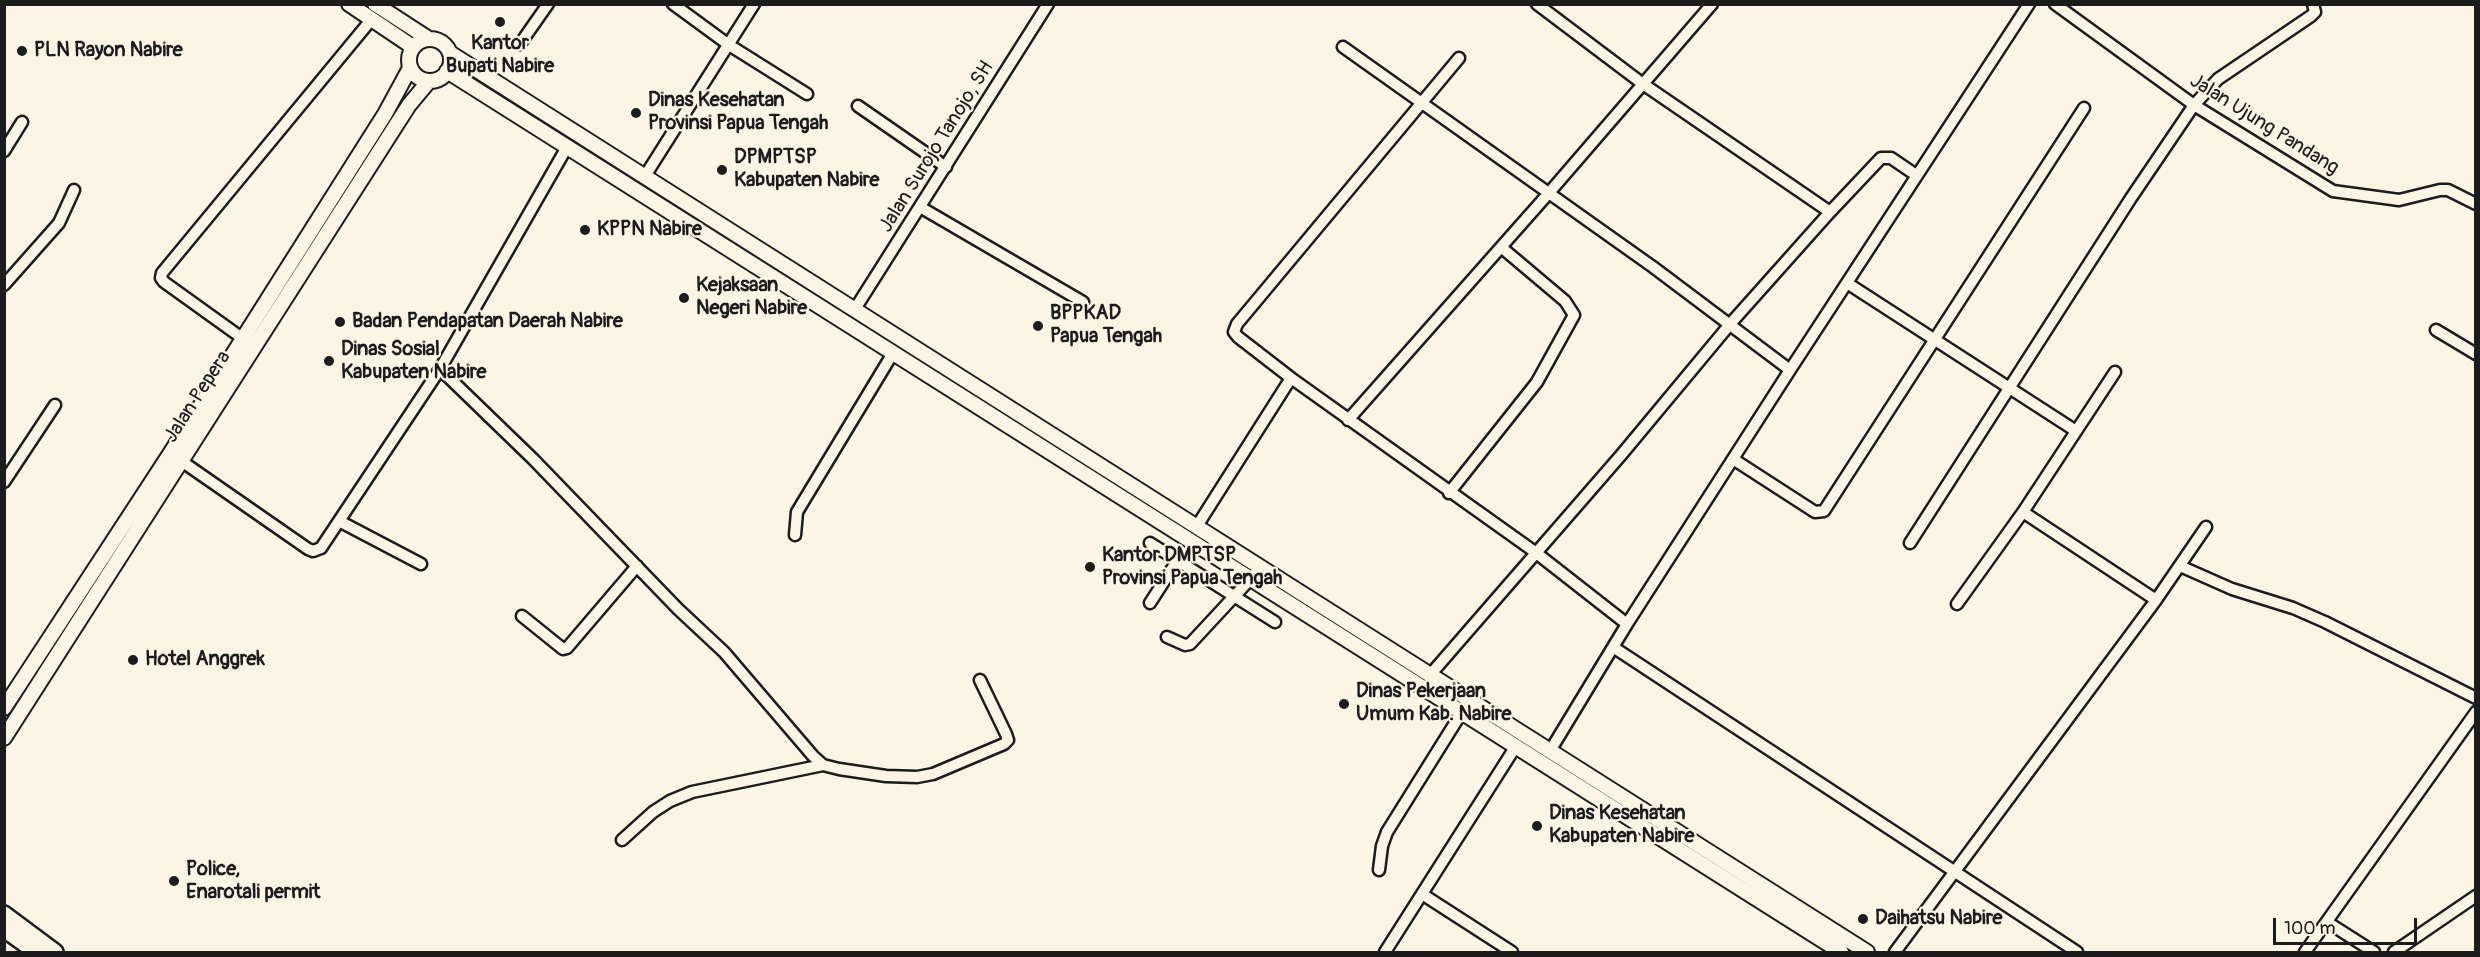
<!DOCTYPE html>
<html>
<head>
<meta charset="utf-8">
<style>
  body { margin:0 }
  #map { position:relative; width:2480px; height:957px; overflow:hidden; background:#fcf5e5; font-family:Pangolin,sans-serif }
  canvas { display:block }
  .frame { position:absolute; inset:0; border:6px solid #1c1c1c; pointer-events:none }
  .scale { position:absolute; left:2273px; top:918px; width:144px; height:27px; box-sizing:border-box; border:3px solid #1c1c1c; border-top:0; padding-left:8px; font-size:18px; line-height:21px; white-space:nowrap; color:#1c1c1c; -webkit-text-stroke:4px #fcf5e5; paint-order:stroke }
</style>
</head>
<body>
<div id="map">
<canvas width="2480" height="957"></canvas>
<div class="frame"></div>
<div class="scale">100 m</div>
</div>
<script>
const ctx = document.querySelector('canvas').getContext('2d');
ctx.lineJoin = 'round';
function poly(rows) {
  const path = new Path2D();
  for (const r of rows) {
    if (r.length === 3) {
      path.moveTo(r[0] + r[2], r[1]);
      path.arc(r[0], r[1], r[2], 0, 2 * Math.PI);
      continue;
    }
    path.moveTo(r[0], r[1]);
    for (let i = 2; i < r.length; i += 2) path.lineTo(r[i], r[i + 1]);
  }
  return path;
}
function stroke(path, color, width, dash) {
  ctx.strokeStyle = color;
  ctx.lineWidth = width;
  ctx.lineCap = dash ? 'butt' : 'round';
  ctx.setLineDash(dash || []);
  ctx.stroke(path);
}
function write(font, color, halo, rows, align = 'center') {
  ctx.font = font + ' Pangolin,sans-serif';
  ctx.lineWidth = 4.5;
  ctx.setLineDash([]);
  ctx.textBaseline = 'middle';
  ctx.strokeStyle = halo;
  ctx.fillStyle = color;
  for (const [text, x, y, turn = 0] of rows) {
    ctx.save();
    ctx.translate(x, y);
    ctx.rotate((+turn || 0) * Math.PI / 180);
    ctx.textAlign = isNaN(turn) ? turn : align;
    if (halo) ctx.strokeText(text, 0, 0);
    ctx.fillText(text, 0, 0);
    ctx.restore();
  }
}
const minor = poly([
  [673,4,729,45,807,94],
  [2055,4,2194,105,2333,191,2399,200,2440,190,2448,190,2476,204],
  [520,44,548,4],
  [1343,47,1653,267,1790,370,1627,624,1550,751],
  [858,106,946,167],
  [4,151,22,122],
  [645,176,754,4],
  [920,207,1083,302],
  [1830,212,1881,158,1891,158,1916,175],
  [1847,283,2076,431],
  [4,285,59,223,74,190],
  [855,309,1048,4],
  [2436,330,2476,354],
  [242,338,164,282,161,278,162,273,371,20],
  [440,369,533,459,678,609,724,652,813,756,823,765,839,769,886,776,917,777,933,774,1004,744,1008,740,1006,734,980,680],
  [1790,370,2029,4],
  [1291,378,1535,552,1627,624],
  [1348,420,1548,194,1712,4],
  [177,458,308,549,313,551,321,548,440,369,567,147],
  [1733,459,1815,512,1824,511,2084,108],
  [4,482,55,405],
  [1449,493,1537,382,1574,315,1565,301,1501,247],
  [2023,512,2156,600],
  [339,521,421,564],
  [1197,526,1291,378,1238,337,1234,332,1237,324,1459,58],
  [795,535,797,512,893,353],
  [1150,543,1275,622],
  [1910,543,2131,198,2194,105,2218,79,2311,16,2315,12,2313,4],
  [2180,566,2232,589,2293,608,2325,622,2476,698],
  [1150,603,1177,561],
  [1957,604,2023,512,2115,372],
  [522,616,563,649,567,648,637,566],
  [1167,637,1185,645,1190,644,1255,574],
  [1613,647,2077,952],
  [1430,675,1622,454,1731,323,1830,212,1643,84,1537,4],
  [622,840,653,812,670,801,692,792,823,765],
  [1379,870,1382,846,1387,832,1462,712],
  [1422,894,1512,952],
  [2327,922,2374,952],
  [1385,952,1516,746],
  [1895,952,2156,600,2206,527],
  [2305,952,2476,712],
  [2394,952,2476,896]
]);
const major = poly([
  [349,4,413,47],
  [375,4,429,39],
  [430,60,21],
  [450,53,1867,952],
  [447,71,1841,952],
  [4,708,170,454,385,114,410,68],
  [4,738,409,105,429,81]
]);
const highway = poly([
  [4,914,55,952],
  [4,929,36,952]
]);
const markers = [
  [500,22,6,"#1c1c1c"],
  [22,51,6,"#1c1c1c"],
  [636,113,6,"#1c1c1c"],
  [722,170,6,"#1c1c1c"],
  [585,230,6,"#1c1c1c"],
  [684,298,6,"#1c1c1c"],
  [340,322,6,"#1c1c1c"],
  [1038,326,6,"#1c1c1c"],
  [329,361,6,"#1c1c1c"],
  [1090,567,6,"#1c1c1c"],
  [133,660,6,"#1c1c1c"],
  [1344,704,6,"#1c1c1c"],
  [1537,826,6,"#1c1c1c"],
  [174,881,6,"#1c1c1c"],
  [1863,919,6,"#1c1c1c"]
];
const poiNames = [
  ["Kantor",500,44,"center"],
  ["Bupati Nabire",500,67,"center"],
  ["PLN Rayon Nabire",34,51],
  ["Dinas Kesehatan",648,101],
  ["Provinsi Papua Tengah",648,124],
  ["DPMPTSP",734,158],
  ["Kabupaten Nabire",734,181],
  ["KPPN Nabire",597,230],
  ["Kejaksaan",696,286],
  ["Negeri Nabire",696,309],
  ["BPPKAD",1050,314],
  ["Papua Tengah",1050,337],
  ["Badan Pendapatan Daerah Nabire",352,322],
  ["Dinas Sosial",341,350],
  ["Kabupaten Nabire",341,373],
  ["Kantor DMPTSP",1102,556],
  ["Provinsi Papua Tengah",1102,579],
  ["Hotel Anggrek",145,660],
  ["Dinas Pekerjaan",1356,692],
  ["Umum Kab. Nabire",1356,715],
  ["Dinas Kesehatan",1549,814],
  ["Kabupaten Nabire",1549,837],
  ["Police,",186,870],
  ["Enarotali permit",186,893],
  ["Daihatsu Nabire",1875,919]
];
const streetNames = [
  ["Jalan Ujung Pandang",2264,125,32],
  ["Jalan Surojo Tanojo, SH",937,147,-58],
  ["Jalan Pepera",198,397,-57]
];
stroke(minor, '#1c1c1c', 15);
stroke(major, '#1c1c1c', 18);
stroke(highway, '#1c1c1c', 20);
stroke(minor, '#fcf5e5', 10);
stroke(major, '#fcf5e5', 14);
stroke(highway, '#fcf5e5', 15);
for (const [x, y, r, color] of markers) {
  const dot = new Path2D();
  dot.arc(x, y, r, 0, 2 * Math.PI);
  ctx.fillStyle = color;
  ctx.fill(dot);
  stroke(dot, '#fcf5e5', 2);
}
write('bold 20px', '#1c1c1c', '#fcf5e5', poiNames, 'left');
write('20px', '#1c1c1c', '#fcf5e5', streetNames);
</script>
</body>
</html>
